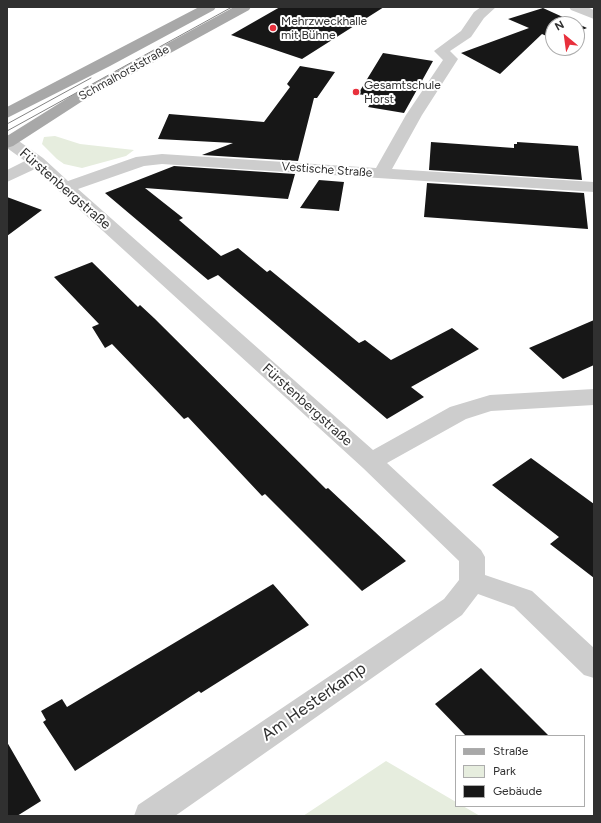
<!DOCTYPE html>
<html>
<head>
<meta charset="utf-8">
<style>
  body { margin:0 }
  #map { position:relative; width:601px; height:823px; overflow:hidden; background:#fff; font-family:Figtree,sans-serif }
  canvas { display:block }
  .frame { position:absolute; inset:0; border:8px solid #303030; pointer-events:none }
  .legend { position:absolute; left:455px; top:735px; width:130px; height:72px; box-sizing:border-box; background:#fff; border:1px solid #acacac; margin:0; padding:5px 7px; list-style:none; font-size:12px; color:#303030 }
  .legend li { display:flex; align-items:center; gap:8px; height:20px }
  .legend b { width:20px; border:1px solid #acacac }
  .north { position:absolute; left:545px; top:16px; width:40px; height:40px; box-sizing:border-box; background:#fff; border:1px solid #acacac; border-radius:50%; rotate:331deg; font-size:11px; font-weight:700; line-height:16px; text-align:center; color:#303030 }
  .north::after { content:''; display:block; margin:auto; width:14px; height:18px; background:#e8303c; clip-path:polygon(50% 0,100% 100%,50% 72%,0 100%) }
</style>
</head>
<body>
<div id="map">
<canvas width="601" height="823"></canvas>
<div class="frame"></div>
<ul class="legend">
<li><b style="height:5px;background:#a8a8a8"></b>Straße</li>
<li><b style="height:11px;background:#e6edde"></b>Park</li>
<li><b style="height:11px;background:#171717"></b>Gebäude</li>
</ul>
<div class="north">N</div>
</div>
<script>
const ctx = document.querySelector('canvas').getContext('2d');
ctx.lineJoin = 'round';
function paint(path, color) {
  ctx.fillStyle = color;
  ctx.fill(path, 'evenodd');
}
function poly(rows) {
  const path = new Path2D();
  for (const r of rows) {
    path.moveTo(r[0], r[1]);
    for (let i = 2; i < r.length; i += 2) path.lineTo(r[i], r[i + 1]);
  }
  return path;
}
function stroke(path, color, width, dash) {
  ctx.strokeStyle = color;
  ctx.lineWidth = width;
  ctx.lineCap = dash ? 'butt' : 'round';
  ctx.setLineDash(dash || []);
  ctx.stroke(path);
}
function write(font, color, halo, rows, align = 'center') {
  ctx.font = font + ' Figtree,sans-serif';
  ctx.lineWidth = 4;
  ctx.setLineDash([]);
  ctx.textBaseline = 'middle';
  ctx.strokeStyle = halo;
  ctx.fillStyle = color;
  for (const [text, x, y, turn = 0] of rows) {
    ctx.save();
    ctx.translate(x, y);
    ctx.rotate((+turn || 0) * Math.PI / 180);
    ctx.textAlign = isNaN(turn) ? turn : align;
    if (halo) ctx.strokeText(text, 0, 0);
    ctx.fillText(text, 0, 0);
    ctx.restore();
  }
}
const green = poly([
  [55,136,80,144,134,150,126,156,82,168,64,164,57,159,42,144,44,137],
  [386,761,456,802,456,806,463,806,480,816,303,816]
]);
const building = poly([
  [280,7,384,7,302,59,231,35],
  [543,8,587,28,577,32,577,24,553,24,553,39,542,34,500,74,461,53,529,28,508,19],
  [383,53,433,61,404,113,368,107,375,97,358,94],
  [300,66,335,72,317,98,314,98,298,161,202,155,233,143,158,139,169,114,264,122,290,87,287,84],
  [431,142,514,148,514,144,517,144,517,142,578,146,582,180,429,170],
  [174,166,295,174,288,199,145,188,183,218,179,220,221,256,238,248,267,272,270,270,359,343,365,340,391,360,452,328,479,349,411,387,424,397,387,419,218,275,208,280,105,193],
  [319,180,344,182,339,211,300,208],
  [427,183,584,193,588,229,424,217],
  [7,197,42,210,7,236],
  [92,262,138,307,140,305,154,318,326,489,328,488,406,561,362,591,265,494,262,496,188,417,184,419,112,344,105,348,92,327,99,324,54,277],
  [594,320,594,365,563,379,529,348],
  [531,458,594,504,594,578,550,544,559,537,492,485],
  [273,584,309,625,201,693,199,691,75,771,43,722,46,720,41,711,62,699,67,707],
  [481,668,549,736,466,736,435,704],
  [7,742,41,801,17,816,7,816]
]);
const minor = poly([
  [481,7,496,7,484,18,471,37,450,51,458,59,422,115,392,169,594,182,594,192,162,164,144,166,78,189,373,450,450,407,490,395,594,389,594,405,491,411,466,419,387,463,481,550,485,557,485,575,532,591,594,648,594,678,584,675,514,607,478,594,462,615,175,816,134,816,138,805,444,599,459,580,459,561,363,468,35,169,7,182,7,170,25,161,7,148,7,135,13,137,43,158,68,181,136,157,162,154,376,168,406,115,443,60,434,51,461,31,474,12,481,7],
  [569,7,587,7,594,10,594,19,571,10,569,7]
]);
const major = poly([
  [199,7,216,7,214,10,110,66,7,118,7,107,199,7],
  [234,7,251,7,249,10,81,102,13,146,7,148,7,136,71,96,234,7]
]);
const tram = poly([
  [7,124,91,78],
  [7,131,232,7]
]);
const markers = [
  [273,28,4,"#e8303c"],
  [356,92,4,"#e8303c"]
];
const farPoinames = [
  ["Mehrzweckhalle",281,21],
  ["mit Bühne",281,35],
  ["Gesamtschule",364,85],
  ["Horst",364,99]
];
const farStreetnames = [
  ["Schmalhorststraße",124,73,-29],
  ["Vestische Straße",327,170,4]
];
const streetNames = [
  ["Fürstenbergstraße",65,189,41],
  ["Fürstenbergstraße",307,405,42]
];
const nearStreetnames = [
  ["Am Hesterkamp",314,702,-35]
];
paint(green, '#e6edde');
paint(building, '#171717');
paint(minor, '#cdcdcd');
paint(major, '#a8a8a8');
stroke(tram, '#858585', 1);
for (const [x, y, r, color] of markers) {
  const dot = new Path2D();
  dot.arc(x, y, r, 0, 2 * Math.PI);
  ctx.fillStyle = color;
  ctx.fill(dot);
  stroke(dot, '#fff', 1.5);
}
write('12px', '#303030', '#fff', farPoinames, 'left');
write('12px', '#303030', '#fff', farStreetnames);
write('14px', '#303030', '#fff', streetNames);
write('17px', '#303030', '#fff', nearStreetnames);
</script>
</body>
</html>
